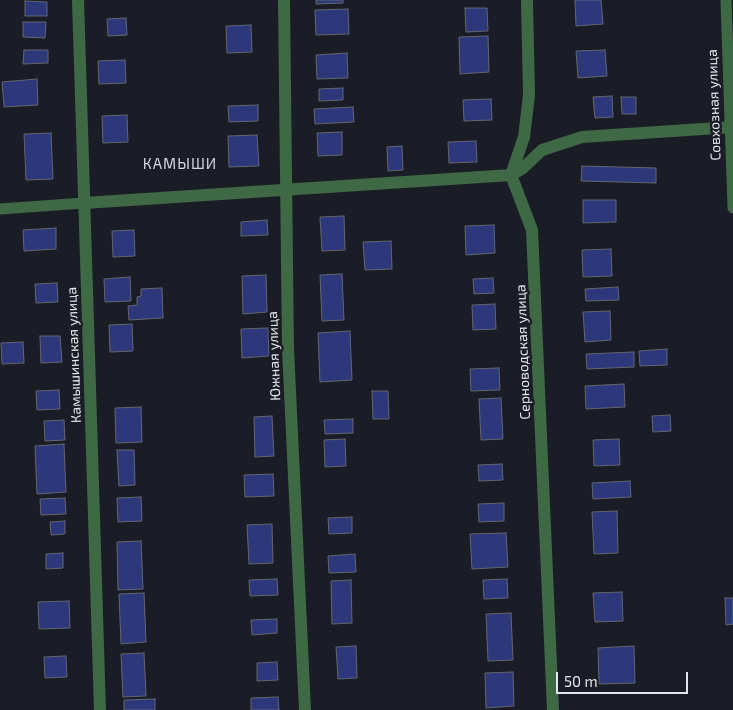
<!DOCTYPE html>
<html>
<head>
<meta charset="utf-8">
<style>
  body { margin:0 }
  #map { position:relative; width:733px; height:710px; overflow:hidden; background:#1b1d26; font-family:"Exo 2",sans-serif }
  canvas { display:block }
  .scale { position:absolute; left:556px; top:672px; width:132px; height:22px; box-sizing:border-box; border:2px solid #e1e4ea; border-top:0; padding-left:6px; font-size:15px; line-height:18px; white-space:nowrap; color:#e1e4ea; -webkit-text-stroke:4px #1b1d26; paint-order:stroke }
</style>
</head>
<body>
<div id="map">
<canvas width="733" height="710"></canvas>
<div class="scale">50 m</div>
</div>
<script>
const ctx = document.querySelector('canvas').getContext('2d');
ctx.lineJoin = 'round';
function paint(path, color) {
  ctx.fillStyle = color;
  ctx.fill(path, 'evenodd');
}
function poly(rows) {
  const path = new Path2D();
  for (const r of rows) {
    path.moveTo(r[0], r[1]);
    for (let i = 2; i < r.length; i += 2) path.lineTo(r[i], r[i + 1]);
  }
  return path;
}
function stroke(path, color, width, dash) {
  ctx.strokeStyle = color;
  ctx.lineWidth = width;
  ctx.lineCap = dash ? 'butt' : 'round';
  ctx.setLineDash(dash || []);
  ctx.stroke(path);
}
function write(font, color, halo, rows, align = 'center') {
  ctx.font = font + ' "Exo 2",sans-serif';
  ctx.lineWidth = 5;
  ctx.setLineDash([]);
  ctx.textBaseline = 'middle';
  ctx.strokeStyle = halo;
  ctx.fillStyle = color;
  for (const [text, x, y, turn = 0] of rows) {
    ctx.save();
    ctx.translate(x, y);
    ctx.rotate((+turn || 0) * Math.PI / 180);
    ctx.textAlign = isNaN(turn) ? turn : align;
    if (halo) ctx.strokeText(text, 0, 0);
    ctx.fillText(text, 0, 0);
    ctx.restore();
  }
}
const building = poly([
  [316,0,343,0,343,3,316,4,316,0],
  [575,0,601,0,603,24,576,26,575,0],
  [25,1,47,2,47,16,25,16,25,1],
  [465,8,487,8,488,31,466,32,465,8],
  [348,9,349,34,316,35,315,10,348,9],
  [126,18,127,35,108,36,107,19,126,18],
  [23,22,46,22,45,38,23,37,23,22],
  [251,25,252,52,227,53,226,26,251,25],
  [488,36,489,72,460,74,459,37,488,36],
  [24,50,48,50,48,63,23,64,24,50],
  [605,50,607,76,578,78,576,51,605,50],
  [347,53,348,78,317,79,316,55,347,53],
  [125,60,126,83,99,84,98,61,125,60],
  [37,79,38,105,4,107,2,82,37,79],
  [343,88,343,100,319,101,319,89,343,88],
  [612,96,613,117,595,118,593,97,612,96],
  [621,97,636,97,636,114,622,114,621,97],
  [491,99,492,120,464,121,463,100,491,99],
  [258,105,258,121,229,122,228,106,258,105],
  [353,107,354,122,315,124,314,109,353,107],
  [127,115,128,142,103,143,102,116,127,115],
  [342,132,342,155,318,156,317,133,342,132],
  [51,133,53,179,26,180,24,134,51,133],
  [257,135,259,166,229,167,228,136,257,135],
  [476,141,477,162,449,163,448,142,476,141],
  [402,146,403,170,388,171,387,147,402,146],
  [582,166,656,168,656,183,581,181,582,166],
  [583,200,616,200,616,222,583,223,583,200],
  [344,216,345,250,322,251,320,217,344,216],
  [267,220,268,235,241,236,241,222,267,220],
  [494,225,495,253,466,255,465,226,494,225],
  [56,228,56,249,24,251,23,230,56,228],
  [134,230,135,256,113,257,112,231,134,230],
  [391,241,392,269,365,270,363,242,391,241],
  [611,249,612,276,583,277,582,250,611,249],
  [342,274,344,320,322,321,320,275,342,274],
  [266,275,267,312,243,314,242,276,266,275],
  [130,277,131,301,105,302,104,279,130,277],
  [493,278,494,293,474,294,473,279,493,278],
  [57,283,58,302,36,303,35,284,57,283],
  [618,287,619,300,586,301,585,289,618,287],
  [162,288,163,318,129,320,128,306,137,305,137,297,141,296,141,289,162,288],
  [495,304,496,329,473,330,472,305,495,304],
  [610,311,611,340,585,342,583,312,610,311],
  [132,324,133,351,110,352,109,325,132,324],
  [268,328,269,356,242,358,241,329,268,328],
  [350,331,352,380,320,382,318,333,350,331],
  [40,336,60,336,62,362,41,363,40,336],
  [23,342,24,363,2,364,1,343,23,342],
  [667,349,667,365,640,366,639,351,667,349],
  [634,352,634,367,587,369,586,354,634,352],
  [499,368,500,390,471,391,470,369,499,368],
  [624,384,625,407,586,409,585,386,624,384],
  [59,390,60,409,37,410,36,391,59,390],
  [372,391,388,391,389,419,373,419,372,391],
  [501,398,503,439,481,440,479,399,501,398],
  [141,407,142,442,116,443,115,408,141,407],
  [670,415,671,431,653,432,652,416,670,415],
  [272,416,274,456,255,457,254,417,272,416],
  [353,419,353,433,325,434,324,420,353,419],
  [64,420,65,440,45,441,44,421,64,420],
  [345,439,346,466,325,467,324,440,345,439],
  [619,439,620,465,594,466,593,440,619,439],
  [64,444,66,492,37,494,35,446,64,444],
  [117,450,134,450,135,485,119,486,117,450],
  [502,464,503,480,479,481,478,465,502,464],
  [273,474,274,496,245,497,244,475,273,474],
  [630,481,631,497,593,499,592,483,630,481],
  [141,497,142,521,118,522,117,498,141,497],
  [65,498,66,514,41,515,40,499,65,498],
  [504,503,504,521,479,522,478,504,504,503],
  [617,511,618,553,594,554,592,512,617,511],
  [352,517,352,533,329,534,328,518,352,517],
  [65,521,65,534,51,535,50,522,65,521],
  [272,524,273,563,249,564,247,525,272,524],
  [506,533,508,567,472,569,470,534,506,533],
  [141,541,143,589,118,590,117,542,141,541],
  [63,553,63,568,46,569,46,554,63,553],
  [355,554,356,572,329,573,328,556,355,554],
  [277,579,278,595,250,596,249,580,277,579],
  [507,579,508,598,484,599,483,580,507,579],
  [351,580,352,623,332,624,331,581,351,580],
  [622,592,623,621,595,622,593,593,622,592],
  [144,593,146,642,121,644,119,594,144,593],
  [725,598,733,598,733,624,726,625,725,598],
  [69,601,70,628,39,629,38,602,69,601],
  [511,613,513,660,488,661,486,614,511,613],
  [277,619,277,633,252,635,251,620,277,619],
  [356,646,357,678,338,679,336,647,356,646],
  [634,646,635,683,599,684,598,648,634,646],
  [144,653,146,696,123,697,121,654,144,653],
  [66,656,67,677,45,678,44,657,66,656],
  [277,662,278,680,257,681,257,663,277,662],
  [513,672,514,706,486,708,485,673,513,672],
  [278,697,279,710,251,710,251,698,278,697],
  [155,699,155,710,124,710,124,700,155,699]
]);
const service = poly([
  [726,0,733,208],
  [0,209,84,203]
]);
const minor = poly([
  [78,0,100,710],
  [284,0,288,349,305,710],
  [527,0,529,95,524,137,511,175,532,230,553,710],
  [84,203,511,175,523,168,542,150,582,137,733,127]
]);
const streetNames = [
  ["Совхозная улица",714,105,-92],
  ["Серноводская улица",523,352,-92],
  ["Камышинская улица",74,355,-92],
  ["Южная улица",274,356,-92]
];
const neighbourhoodNames = [
  ["КАМЫШИ",180,164]
];
paint(building, '#2d387a');
stroke(building, '#636671', 1);
stroke(service, '#3e6944', 11);
stroke(minor, '#3e6944', 12);
write('14px', '#e1e4ea', '#1b1d26', streetNames);
ctx.letterSpacing = '1px';
write('15px', '#d2d6e3', '#1b1d26', neighbourhoodNames);
ctx.letterSpacing = '0px';
</script>
</body>
</html>
